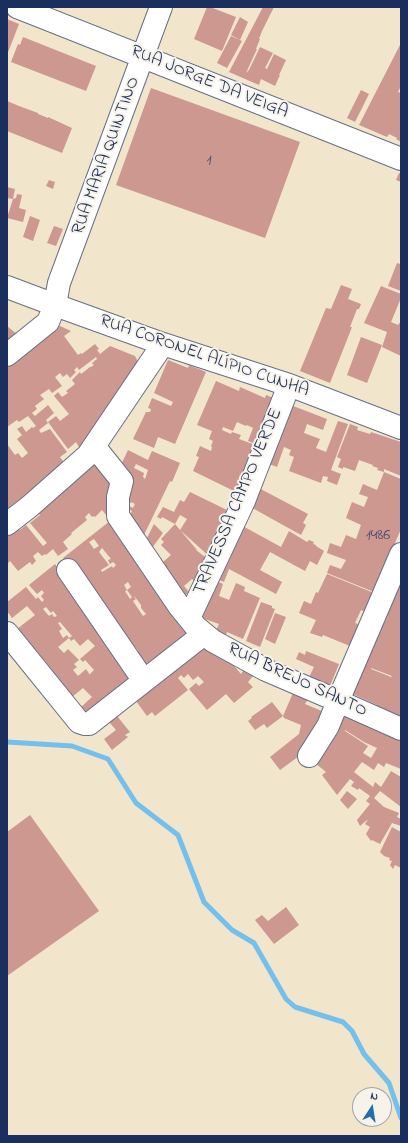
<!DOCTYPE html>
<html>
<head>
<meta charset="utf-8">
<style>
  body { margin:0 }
  #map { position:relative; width:408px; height:1143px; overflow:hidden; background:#f1e5cb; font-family:"Indie Flower",sans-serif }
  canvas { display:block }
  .frame { position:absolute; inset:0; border:8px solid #1b2f5e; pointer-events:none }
  .north { position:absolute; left:352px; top:1087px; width:40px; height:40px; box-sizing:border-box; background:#f7f3e8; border:1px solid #9fa5b1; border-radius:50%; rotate:12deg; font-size:11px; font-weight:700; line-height:16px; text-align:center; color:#1b2f5e }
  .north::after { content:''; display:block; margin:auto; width:14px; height:18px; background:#1f6fb2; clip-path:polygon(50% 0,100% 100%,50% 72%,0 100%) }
</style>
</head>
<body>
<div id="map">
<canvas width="408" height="1143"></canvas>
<div class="frame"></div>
<div class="north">N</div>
</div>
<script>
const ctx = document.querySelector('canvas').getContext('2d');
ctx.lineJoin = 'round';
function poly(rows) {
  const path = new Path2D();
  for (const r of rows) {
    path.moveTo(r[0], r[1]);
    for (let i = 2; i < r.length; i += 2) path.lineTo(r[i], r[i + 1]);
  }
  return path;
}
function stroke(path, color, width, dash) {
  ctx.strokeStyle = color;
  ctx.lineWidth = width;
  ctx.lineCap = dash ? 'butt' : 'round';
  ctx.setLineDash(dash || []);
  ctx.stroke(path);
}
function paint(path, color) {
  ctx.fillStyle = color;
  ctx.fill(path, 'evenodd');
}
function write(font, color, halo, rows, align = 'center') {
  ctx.font = font + ' "Indie Flower",sans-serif';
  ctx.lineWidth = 4;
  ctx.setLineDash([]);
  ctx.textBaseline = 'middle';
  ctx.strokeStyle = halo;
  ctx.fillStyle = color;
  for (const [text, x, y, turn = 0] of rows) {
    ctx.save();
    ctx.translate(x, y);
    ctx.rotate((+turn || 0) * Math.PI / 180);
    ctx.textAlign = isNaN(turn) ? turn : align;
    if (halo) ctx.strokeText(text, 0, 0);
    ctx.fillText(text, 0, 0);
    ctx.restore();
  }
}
const stream = poly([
  [7,742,72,746,108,759,136,803,178,835,204,902,232,930,254,943,286,999,295,1007,343,1022,352,1031,364,1054,389,1083,401,1118]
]);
const building = poly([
  [207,7,210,7,236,17,222,51,194,39],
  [263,7,274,7,262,31,259,39,260,39,256,49,257,49,246,73,249,70,260,47,273,53,265,68,267,69,274,54,286,60,279,75,280,75,275,86,261,79,259,85,229,72],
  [240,17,248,22,240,40,231,35],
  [7,19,19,24,7,55],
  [231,36,242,41,227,68,217,63],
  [23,37,96,66,86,91,11,62,18,44,20,45],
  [401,43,401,86,398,92,401,93,401,142,396,139,397,138,389,134,387,137,359,125],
  [151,88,300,142,265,238,116,185],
  [361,90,369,94,355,122,347,118],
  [7,101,19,106,38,113,38,114,48,118,48,117,72,128,62,153,7,131],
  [399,173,401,174,401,182,396,180],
  [49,180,55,182,53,189,46,186],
  [7,187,15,189,13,199,7,198],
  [17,194,22,195,19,208,26,210,23,222,7,218,13,199,16,198],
  [30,216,40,220,33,241,23,237],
  [54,226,63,229,56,246,47,243],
  [401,261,401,291,388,286,397,263,400,264],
  [341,285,352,289,348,299,361,304,359,309,357,309,350,327,352,327,330,383,300,371,326,308,331,309],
  [381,286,401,294,401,298,391,322,398,325,399,323,401,324,401,356,382,347,387,332,364,323],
  [7,326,18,335,10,341,7,339],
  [60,326,71,331,64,336,78,355,81,353,82,354,95,344,99,349,97,350,100,354,110,346,135,356,139,364,88,440,79,447,76,442,68,449,48,422,56,416,60,421,69,414,54,396,58,392,62,397,68,393,66,391,75,384,72,380,80,372,81,374,90,367,91,367,94,365,92,363,97,359,96,357,79,370,77,367,74,370,76,372,70,378,67,374,63,377,60,373,55,377,62,386,52,393,49,389,40,395,44,399,35,406,37,409,32,413,35,416,48,405,54,413,46,420,48,423,39,430,41,433,50,429,67,452,60,457,65,464,29,493,29,492,7,509,7,444,15,455,18,453,22,458,28,453,17,439,22,435,17,429,22,426,26,432,32,427,33,428,36,426,28,416,19,422,17,420,7,427,7,366],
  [361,337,382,345,367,383,347,375],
  [168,360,188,368,189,365,206,372,175,444,158,437,154,448,133,439,146,412,150,412,151,409,148,408,152,398,171,406,173,402,154,393],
  [216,381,239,391,240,387,265,398,266,395,276,399,258,445,248,441,253,428,247,425,246,426,237,422,233,431,223,427,222,430,231,434,232,432,241,435,239,439,258,446,236,492,193,471,199,457,196,456,200,446,211,451,212,447,211,446,213,441,209,439,212,431,197,425],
  [288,404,327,419,323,430,307,424,304,433,320,439,316,448,326,452,338,421,348,424,331,470,341,474,337,485,327,481,328,477,323,476,321,483,289,471,294,457,289,455,291,450,284,447,277,467,264,462],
  [350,424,358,427,357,430,370,434,371,432,401,442,401,476,384,469,384,472,377,470,378,468,372,466,373,465,359,460,355,471,343,467,343,469,338,467,341,459,337,457],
  [128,450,148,460,152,451,180,463,172,482,170,481,143,537,130,515,132,511,128,509,129,506,133,508,135,504,131,502,131,503,119,497,119,469],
  [136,464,148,470,145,479,143,477,144,473,134,468],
  [101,458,120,482,110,512,106,515,102,510,95,517,94,516,92,517,89,513,85,517,87,520,71,533,72,534,63,542,68,549,58,556,53,549,46,555,45,554,42,556,38,552,33,556,36,561,32,565,30,562,18,571,10,561,7,564,7,532,16,525,20,530,26,525,43,546,47,543,30,523,40,515,36,510],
  [384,472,401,479,401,529,374,592,327,573,330,565,341,569,346,560,327,553,330,543,341,547,346,535,356,539,361,525,346,518,352,502,364,507,368,497,359,494,363,484,377,490],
  [255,486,308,514,303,523,306,525,301,535,247,505],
  [190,492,227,510,222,521,224,522,210,557,180,530,187,519,180,515,175,524,162,517,161,519,157,517,163,507,174,512,180,500,184,502],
  [115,517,195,632,146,675,131,656,138,650,135,647,129,652,77,575,63,558],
  [94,539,99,546,94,549,89,542],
  [102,548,111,559,108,560,110,564,113,562,116,565,113,568,112,566,102,572,101,570,109,565,99,552],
  [128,582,131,587,127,590,132,597,130,599,125,591,127,590,124,585],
  [134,597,135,597,141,605,141,608,146,614,143,616,133,601,136,599],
  [154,524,163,533,152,548,144,544],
  [175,524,197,550,196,550,209,560,197,584,192,579,184,586,189,592,180,600,154,563,161,558,163,562,171,555,161,545,164,542,161,539],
  [239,524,281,547,289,531,307,542,309,540,314,542,313,544,316,545,316,546,324,551,317,565,310,561,305,571,270,552,260,570,282,582,276,594,229,569,224,582,215,578],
  [55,564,74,588,137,677,88,716,81,707,92,697,83,688,72,697,48,673,52,670,44,660,41,661,17,629,35,615,27,606,12,618,7,611,7,602,26,587,36,599,38,597,42,602,44,600,41,596,44,593,42,590,37,594,29,585],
  [46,607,51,613,53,611,57,616,54,617,52,614,49,616,43,609],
  [60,622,72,636,69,638,71,641,74,639,80,646,88,639,95,646,80,659,83,662,85,660,94,670,90,674,90,675,86,669,78,676,73,670,77,667,74,664,79,660,68,649,64,653,58,647,69,638,67,635,63,638,59,631,62,629,58,623],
  [327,574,374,593,365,612,361,610,355,623,358,624,350,646,323,635,322,637,310,633,316,620,299,613,304,601,311,604,316,592,318,593],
  [214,580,223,584,219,596,229,600,236,583,245,587,244,591,260,598,243,639,227,632,225,638,215,633,219,624,199,617],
  [401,582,401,717,398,716,398,717,376,707,377,705,353,694,357,685,355,684,370,649,373,650,381,620,385,622,388,615,385,614,387,607,390,608],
  [371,668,392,676,391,677,371,669],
  [261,602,272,606,272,608,275,609,260,647,246,641],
  [275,613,286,617,275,644,265,639],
  [202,639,218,652,226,662,229,660,241,674,245,668,254,675,248,682,253,687,234,703,226,694,207,710,189,689,196,683,199,686,204,682,198,676,193,680,188,674,184,678,181,675,178,678,188,690,155,716,152,712,147,716,133,697],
  [306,651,339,664,330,686,309,677,314,667,296,659,299,652,305,655],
  [293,693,308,699,305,704,324,712,316,731,312,729,307,742,306,751,280,770,270,757,299,734,301,725,284,718,283,716],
  [272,702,283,716,267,728,264,724,255,730,248,721,252,718,251,717],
  [113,711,130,732,125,735,128,737,112,750,104,739,116,730,105,717],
  [346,712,401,733,401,769,386,763,384,767,378,763,374,770,362,762,354,772,373,787,375,782,381,787,391,771,401,777,401,807,380,791,374,798,384,807,399,813,397,817,401,819,401,826,392,823,380,844,372,840,371,841,366,834,370,827,365,824,368,819,360,826,357,820,370,804,366,801,370,796,359,788,358,790,351,786,354,782,350,779,337,795,322,775,326,772,315,763],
  [345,730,364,742,377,748,371,758,363,753,368,746,345,731],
  [347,791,357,799,348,809,340,800],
  [30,815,99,911,7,976,7,832],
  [392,827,401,832,401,868,395,865,393,869,390,865,392,861,389,860,390,858,384,856,380,852],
  [286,907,299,925,274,944,255,920,262,915,268,921]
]);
const minor = poly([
  [17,7,401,159],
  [7,287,55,305,163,344,289,385,401,428],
  [7,355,48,322,55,305,59,283,161,7],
  [94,446,122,481,118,497,118,516,179,606,196,627,213,641,266,670,338,701,401,729],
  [7,524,29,507,88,455,163,344],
  [68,570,144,681],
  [189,618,244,501,289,385],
  [7,633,79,722,85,724,89,724,204,634],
  [309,756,328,726,338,701,401,554]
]);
const numberNames = [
  ["1",209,161],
  ["1486",378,536]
];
const streetNames = [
  ["RUA JORGE DA VEIGA",209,83,22],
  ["RUA MARIA QUINTINO",107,156,-70],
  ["RUA CORONEL ALÍPIO CUNHA",204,357,19],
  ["TRAVESSA CAMPO VERDE",239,502,-67],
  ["RUA BREJO SANTO",297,681,25]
];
stroke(stream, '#73c0ed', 5);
paint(building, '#cc9890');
stroke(minor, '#666f84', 24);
stroke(minor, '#fff', 22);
write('16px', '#47496a', null, numberNames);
write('18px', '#1b2f5e', '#f7f3e8', streetNames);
</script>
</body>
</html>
